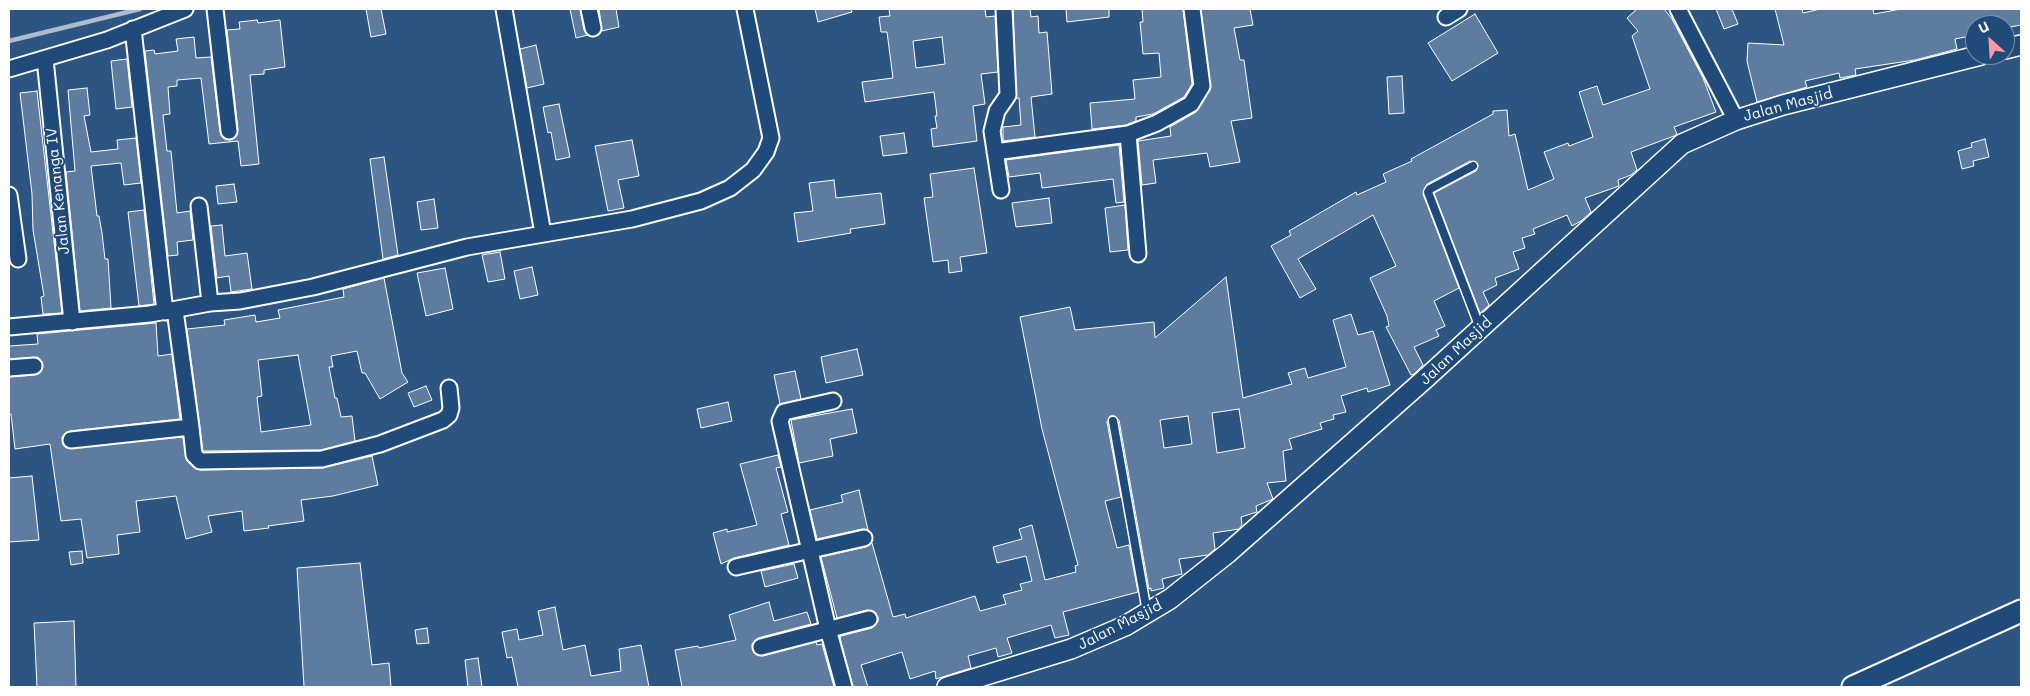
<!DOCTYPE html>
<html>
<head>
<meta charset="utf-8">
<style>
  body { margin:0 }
  #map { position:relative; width:2030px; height:696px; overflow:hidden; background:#2c5582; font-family:Mali,sans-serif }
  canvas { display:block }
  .frame { position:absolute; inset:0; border:10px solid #fff; pointer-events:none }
  .north { position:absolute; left:1965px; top:15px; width:50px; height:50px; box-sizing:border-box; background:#1f4a7a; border:1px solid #7992af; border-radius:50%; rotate:334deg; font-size:14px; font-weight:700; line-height:20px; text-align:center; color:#fff }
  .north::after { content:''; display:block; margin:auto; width:18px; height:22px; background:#ff9aa2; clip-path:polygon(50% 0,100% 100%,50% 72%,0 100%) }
</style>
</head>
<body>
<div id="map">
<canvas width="2030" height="696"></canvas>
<div class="frame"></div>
<div class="north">U</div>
</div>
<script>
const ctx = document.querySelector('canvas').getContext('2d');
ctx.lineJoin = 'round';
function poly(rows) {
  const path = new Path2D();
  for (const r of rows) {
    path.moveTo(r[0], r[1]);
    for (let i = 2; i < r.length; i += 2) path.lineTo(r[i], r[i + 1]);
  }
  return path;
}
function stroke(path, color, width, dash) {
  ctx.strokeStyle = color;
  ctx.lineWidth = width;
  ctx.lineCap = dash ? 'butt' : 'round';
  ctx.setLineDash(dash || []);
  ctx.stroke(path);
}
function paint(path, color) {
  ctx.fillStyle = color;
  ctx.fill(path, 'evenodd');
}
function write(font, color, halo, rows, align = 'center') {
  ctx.font = font + ' Mali,sans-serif';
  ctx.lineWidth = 4;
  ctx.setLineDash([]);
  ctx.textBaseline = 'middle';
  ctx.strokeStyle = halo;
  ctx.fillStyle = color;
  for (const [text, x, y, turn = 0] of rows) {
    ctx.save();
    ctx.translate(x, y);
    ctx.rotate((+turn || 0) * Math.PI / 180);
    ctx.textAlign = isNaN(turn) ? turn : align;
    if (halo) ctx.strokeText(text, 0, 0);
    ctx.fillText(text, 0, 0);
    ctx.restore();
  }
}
const stream = poly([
  [9,41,140,9]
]);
const building = poly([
  [366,9,381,9,386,34,371,37,366,9],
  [570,9,580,9,584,30,588,35,576,38,570,9],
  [599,9,616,9,619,27,602,31,599,9],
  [815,9,851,9,852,12,818,22,815,9],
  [889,9,985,9,986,17,995,16,998,72,981,74,985,104,973,106,977,141,933,147,931,129,937,128,935,116,937,116,934,92,865,102,862,82,893,78,887,32,881,32,879,17,890,16,889,9],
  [942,37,945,64,916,68,913,41,942,37],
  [1013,9,1030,9,1031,17,1038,16,1039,33,1047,32,1052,94,1031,97,1035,137,1003,141,1003,127,1021,125,1019,98,1016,98,1013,9],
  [1066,9,1109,9,1109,17,1067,22,1066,9],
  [1142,9,1183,9,1192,84,1184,97,1153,114,1136,117,1136,121,1126,125,1092,129,1090,103,1135,99,1133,80,1161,77,1159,53,1143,54,1140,22,1143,22,1142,9],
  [1201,9,1250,9,1253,25,1234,28,1240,60,1244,60,1252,118,1231,121,1240,162,1210,167,1207,153,1153,160,1156,183,1142,185,1138,141,1171,136,1170,127,1196,112,1210,90,1201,9],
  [1637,9,1664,9,1672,19,1703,78,1716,112,1674,127,1677,134,1674,136,1631,152,1637,170,1631,175,1618,180,1619,186,1585,198,1591,212,1581,221,1572,226,1567,215,1533,229,1535,234,1522,238,1525,248,1513,252,1519,269,1495,278,1497,285,1483,292,1489,305,1480,313,1434,193,1476,171,1478,164,1470,161,1427,184,1423,194,1459,288,1434,301,1445,326,1436,330,1439,336,1414,347,1423,365,1414,374,1411,375,1386,327,1389,326,1387,316,1370,278,1396,266,1373,215,1298,259,1316,289,1300,298,1271,246,1291,235,1289,231,1356,192,1357,195,1386,182,1383,174,1412,161,1411,159,1493,114,1493,111,1507,110,1509,136,1515,134,1528,190,1554,179,1544,152,1568,143,1569,146,1593,137,1579,92,1597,86,1603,105,1650,89,1632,36,1638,31,1627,18,1637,9],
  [1716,9,1732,9,1738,24,1724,29,1716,9],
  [1775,9,1802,9,1803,13,1820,9,1873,9,1874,14,1901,9,2021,9,2021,25,2005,28,2005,25,1975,25,1975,35,1955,39,1957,49,1915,60,1855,69,1856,75,1840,78,1839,73,1805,81,1807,87,1757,102,1747,61,1748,43,1784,45,1775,9],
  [1475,14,1498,53,1452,81,1428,43,1475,14],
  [257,20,258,23,280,20,285,67,264,70,264,74,250,75,259,164,241,166,238,141,209,144,201,78,177,80,177,86,168,87,170,114,163,115,167,151,171,151,177,213,190,211,193,240,177,242,178,255,168,256,145,51,154,50,155,54,178,51,176,39,194,37,196,58,211,57,220,132,225,139,231,140,237,135,238,130,227,30,240,29,239,22,257,20],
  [536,45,544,84,527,88,520,49,536,45],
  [127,59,132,107,116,109,111,61,127,59],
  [1402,76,1404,113,1389,114,1387,77,1402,76],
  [87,88,90,115,84,116,91,152,118,149,117,140,136,138,141,183,124,185,121,163,91,166,97,216,99,216,102,233,105,259,108,259,111,308,80,311,66,172,75,171,68,90,87,88],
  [37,91,62,313,43,314,41,297,44,296,33,230,32,194,20,93,37,91],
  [559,104,570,157,556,160,551,132,548,133,543,107,559,104],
  [904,133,907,153,883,156,880,136,904,133],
  [1985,139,1989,157,1973,161,1974,166,1962,169,1958,151,1972,147,1971,143,1985,139],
  [632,140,639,176,618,180,624,208,608,211,595,146,632,140],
  [1119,145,1124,202,1116,203,1113,179,1042,188,1040,173,1009,177,1006,160,1119,145],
  [384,157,398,255,383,259,370,159,384,157],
  [974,168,987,253,960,257,962,271,949,273,948,260,933,262,924,198,933,197,930,174,974,168],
  [834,180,836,198,881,193,885,224,850,229,851,233,798,242,794,213,813,211,809,183,834,180],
  [234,184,237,202,218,204,216,186,234,184],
  [1049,198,1052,223,1016,227,1012,203,1049,198],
  [434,199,438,228,421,230,417,202,434,199],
  [1125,205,1128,250,1110,252,1105,208,1125,205],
  [144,210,154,304,139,306,128,212,144,210],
  [222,225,225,256,247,253,252,289,231,292,229,276,217,278,211,226,222,225],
  [500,252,505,279,488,282,482,255,500,252],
  [532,267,538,295,520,299,514,271,532,267],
  [445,268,453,309,426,316,417,273,445,268],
  [1226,277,1243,398,1292,384,1288,373,1305,368,1308,378,1346,367,1333,320,1351,314,1358,335,1373,331,1390,385,1368,392,1367,388,1341,396,1346,412,1333,415,1334,419,1320,423,1322,429,1289,439,1292,449,1283,451,1286,481,1267,483,1273,499,1256,506,1257,512,1241,517,1242,525,1239,529,1213,533,1215,549,1208,555,1179,559,1182,574,1162,579,1164,588,1151,591,1151,588,1149,589,1119,420,1115,416,1110,416,1107,422,1121,497,1105,501,1117,548,1129,545,1138,592,1063,612,1069,635,1055,638,1051,625,1007,638,1012,653,998,657,996,648,968,656,971,668,936,679,935,671,910,679,902,652,861,665,868,687,853,687,840,638,841,636,872,628,878,622,878,617,875,612,867,610,837,618,821,557,866,547,872,543,893,617,905,614,906,618,975,596,980,611,1006,604,1003,595,1022,590,1020,584,1032,581,1026,556,997,563,993,547,1022,539,1019,529,1032,525,1045,580,1076,572,1075,566,1078,565,1042,429,1020,317,1070,307,1075,330,1154,322,1155,338,1226,277],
  [1239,409,1245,448,1217,453,1212,413,1239,409],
  [1188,416,1192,444,1164,448,1160,420,1188,416],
  [384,278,402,373,408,382,380,399,365,373,362,373,357,351,331,356,333,367,329,367,335,398,337,398,341,417,352,416,355,441,321,450,203,451,187,329,225,325,224,320,255,315,256,322,280,318,278,310,344,297,343,289,384,278],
  [298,355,311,425,261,432,257,397,262,396,258,360,298,355],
  [156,323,158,356,172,354,180,419,70,431,62,437,63,445,67,448,183,437,187,461,200,470,322,468,372,456,378,485,333,496,301,500,304,521,268,526,269,528,244,531,242,511,208,516,212,532,186,539,176,496,136,501,140,532,117,535,119,554,87,558,81,519,61,521,50,444,15,449,11,414,9,415,9,377,35,375,40,373,43,366,38,357,9,359,9,346,38,344,37,334,156,323],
  [857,349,863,375,826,383,821,357,857,349],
  [795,371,801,399,780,404,774,375,795,371],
  [426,386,432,400,414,407,408,393,426,386],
  [728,402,732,421,701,428,697,409,728,402],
  [852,409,857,433,830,439,833,456,799,463,791,420,852,409],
  [778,455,781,467,776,468,788,512,781,514,789,545,734,558,721,564,713,533,727,529,727,532,757,525,740,464,778,455],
  [32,476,39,540,9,542,9,478,32,476],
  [859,490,868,530,862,529,817,539,810,510,843,502,841,495,859,490],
  [82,551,83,563,71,565,69,552,82,551],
  [360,563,372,665,389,663,391,687,304,687,297,568,360,563],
  [794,564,798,578,765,587,761,571,794,564],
  [769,602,774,621,807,612,811,624,758,638,752,644,754,653,763,656,816,642,817,645,822,644,834,687,682,687,675,650,698,646,699,648,736,640,729,615,769,602],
  [555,607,563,650,585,645,591,676,621,671,619,649,641,645,649,687,518,687,512,657,507,658,502,632,517,629,519,640,543,635,538,611,555,607],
  [74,621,76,687,37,687,34,623,74,621],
  [427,628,429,643,417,644,415,630,427,628],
  [478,658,482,687,468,687,465,660,478,658]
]);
const service = poly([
  [1473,166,1430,189,1428,192,1480,328],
  [1113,421,1147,612]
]);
const minor = poly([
  [215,9,229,131],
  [504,9,543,234],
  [589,9,593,28],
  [1678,9,1736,120],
  [1446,17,1459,9],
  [133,29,165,312],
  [45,59,72,322],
  [9,69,107,40,185,9],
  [1128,134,1138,254],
  [995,152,1128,134,1157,123,1191,104,1202,86,1192,9],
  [1001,190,992,131,997,111,1008,95,1004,9],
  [9,195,18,259],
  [199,206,210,303],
  [9,327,150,314,210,303,240,301,313,287,467,247,632,219,701,201,730,188,753,170,766,152,771,138,745,9],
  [9,368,34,366],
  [833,401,784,412,780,421,828,629,844,687],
  [191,427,194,455,200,461,322,459,380,444,443,420,449,415,451,408,449,388],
  [71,440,191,427,175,310],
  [736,567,864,538],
  [761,647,869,619]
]);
const tertiary = poly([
  [2005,49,2021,45],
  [947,687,1071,649,1125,626,1170,599,1228,553,1426,378,1682,144,1736,120,1783,105,1981,55]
]);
const secondary = poly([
  [1853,687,2021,611]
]);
const streetNames = [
  ["Jalan Masjid",1788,105,-15],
  ["Jalan Kenanga IV",58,191,-96],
  ["Jalan Masjid",1456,351,-43],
  ["Jalan Masjid",1120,625,-27]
];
stroke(stream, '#acbcce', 4.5);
paint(building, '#5e7c9f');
stroke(building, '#fff', 1);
stroke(service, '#fff', 11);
stroke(minor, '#fff', 19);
stroke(tertiary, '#fff', 22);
stroke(secondary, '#fff', 25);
stroke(service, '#1f4a7a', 8);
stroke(minor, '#1f4a7a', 15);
stroke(tertiary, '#1f4a7a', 19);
stroke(secondary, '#1f4a7a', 21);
write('15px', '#fff', '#1f4a7a', streetNames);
</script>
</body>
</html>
